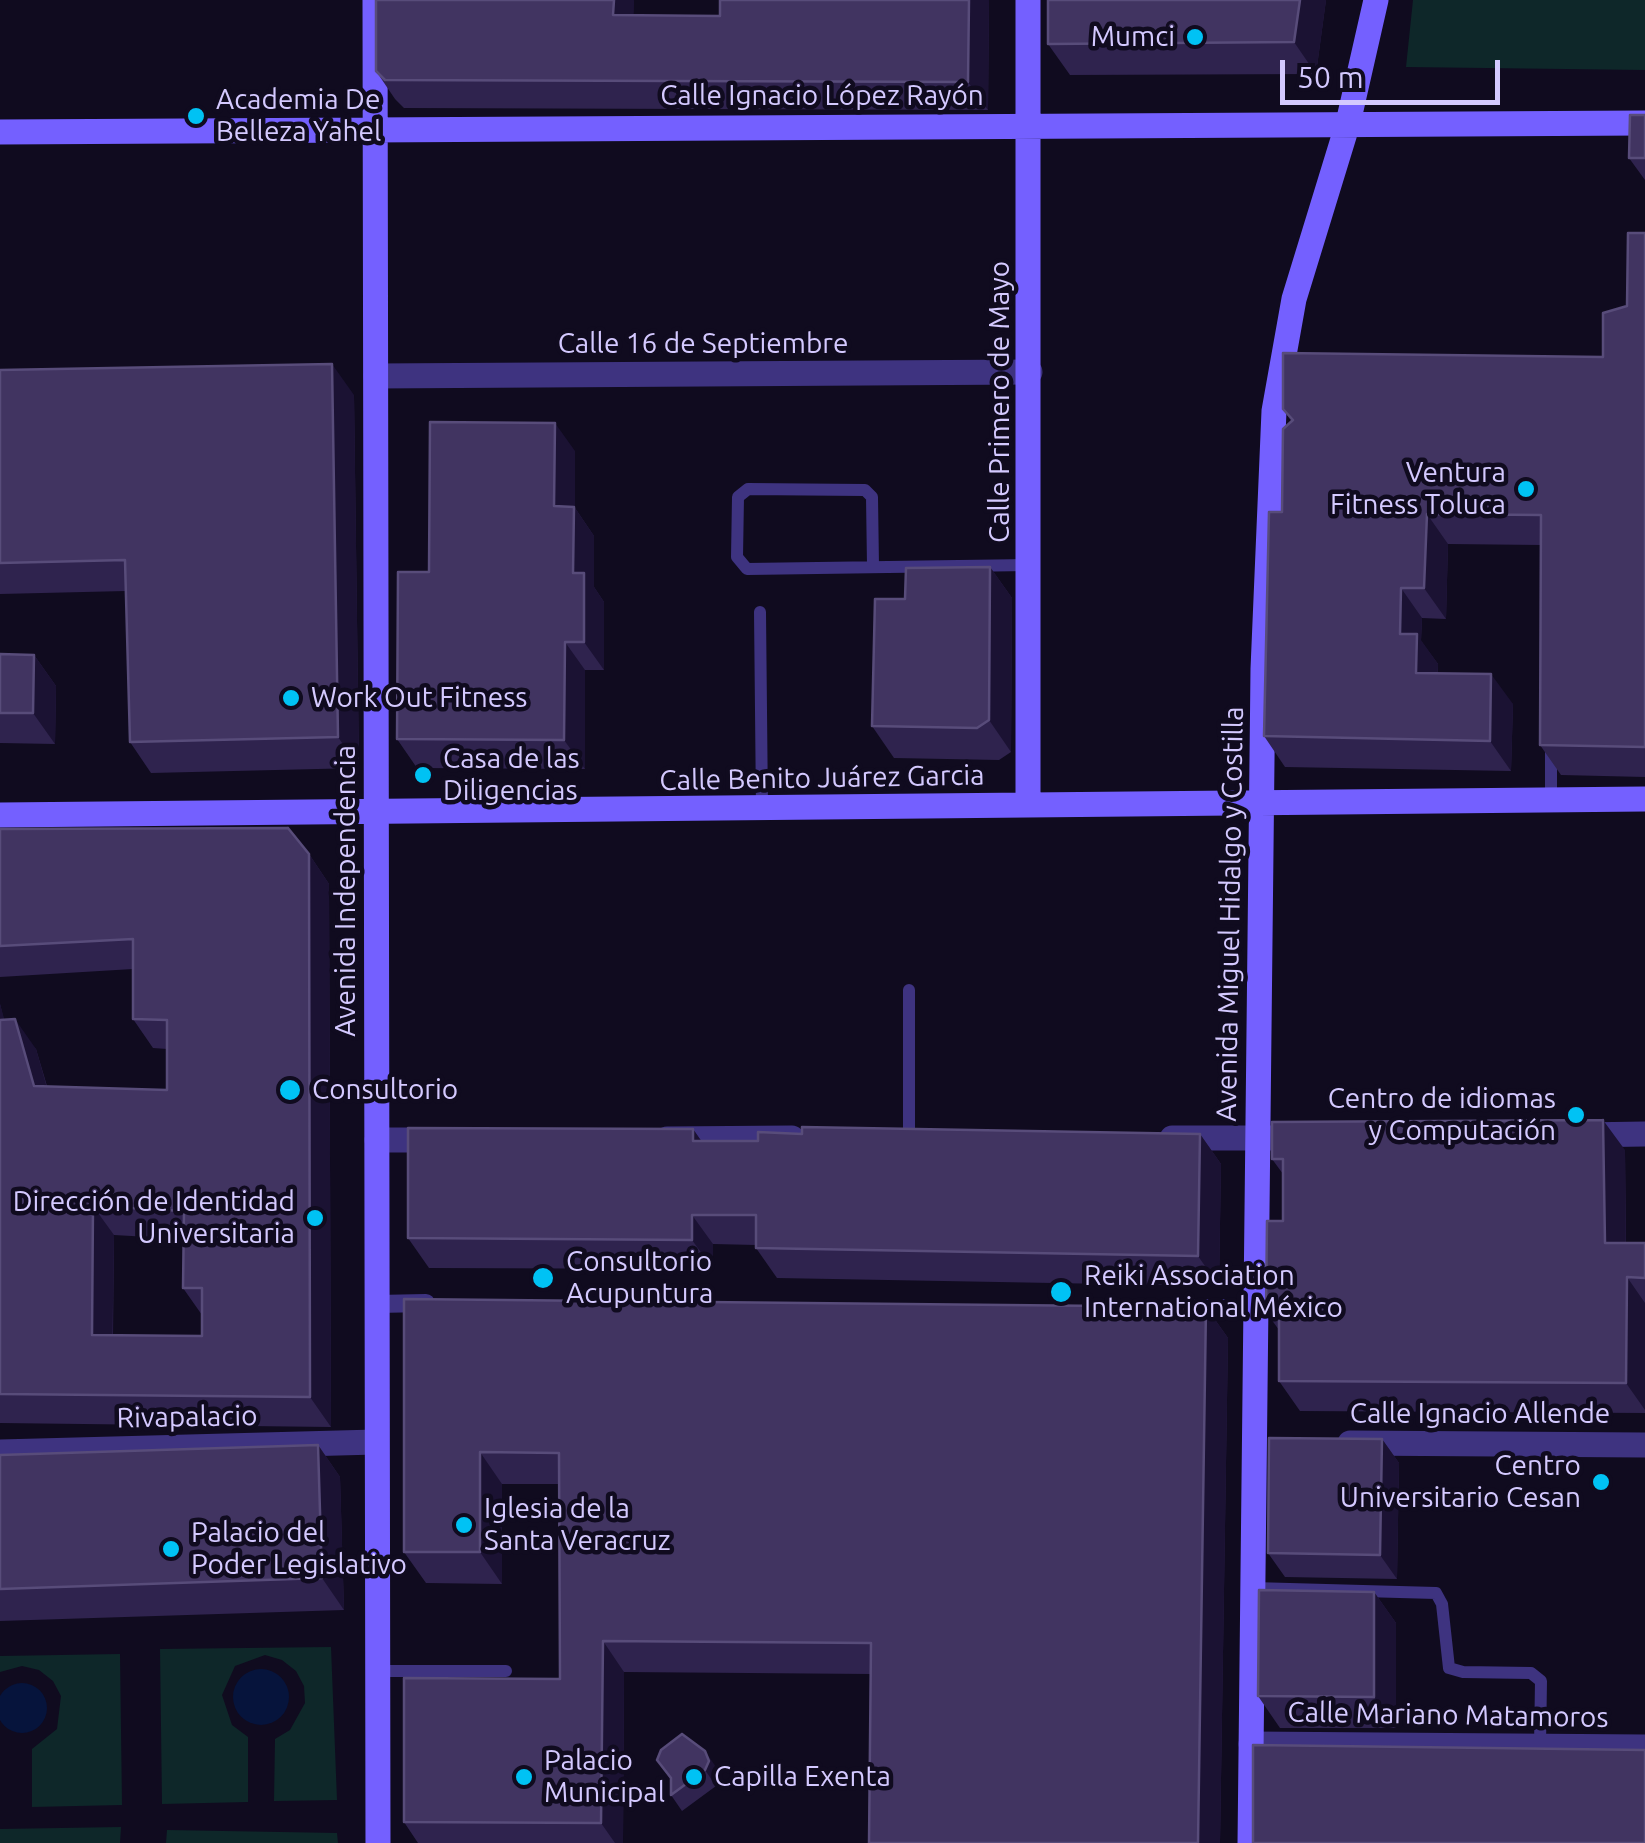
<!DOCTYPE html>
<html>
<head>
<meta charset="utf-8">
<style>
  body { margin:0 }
  #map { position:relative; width:1645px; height:1843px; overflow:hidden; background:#100b1f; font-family:Ubuntu,sans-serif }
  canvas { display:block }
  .scale { position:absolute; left:1280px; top:60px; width:220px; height:45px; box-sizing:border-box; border:5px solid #d4c9ff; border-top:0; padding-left:12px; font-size:30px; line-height:35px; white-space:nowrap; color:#d4c9ff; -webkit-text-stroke:8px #100b1f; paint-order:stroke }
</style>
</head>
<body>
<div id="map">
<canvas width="1645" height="1843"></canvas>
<div class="scale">50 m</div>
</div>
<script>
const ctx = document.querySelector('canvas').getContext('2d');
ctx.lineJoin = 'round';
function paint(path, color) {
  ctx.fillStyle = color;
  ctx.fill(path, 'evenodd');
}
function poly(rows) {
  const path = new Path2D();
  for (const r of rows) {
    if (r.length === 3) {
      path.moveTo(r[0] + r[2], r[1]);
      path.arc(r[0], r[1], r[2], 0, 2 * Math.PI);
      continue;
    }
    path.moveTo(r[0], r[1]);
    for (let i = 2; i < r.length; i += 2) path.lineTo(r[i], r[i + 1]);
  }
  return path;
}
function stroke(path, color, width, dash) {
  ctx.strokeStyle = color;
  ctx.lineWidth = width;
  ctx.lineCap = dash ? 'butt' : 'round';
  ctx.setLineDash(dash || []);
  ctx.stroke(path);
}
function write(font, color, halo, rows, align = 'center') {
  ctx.font = font + ' Ubuntu,sans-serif';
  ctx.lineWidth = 9;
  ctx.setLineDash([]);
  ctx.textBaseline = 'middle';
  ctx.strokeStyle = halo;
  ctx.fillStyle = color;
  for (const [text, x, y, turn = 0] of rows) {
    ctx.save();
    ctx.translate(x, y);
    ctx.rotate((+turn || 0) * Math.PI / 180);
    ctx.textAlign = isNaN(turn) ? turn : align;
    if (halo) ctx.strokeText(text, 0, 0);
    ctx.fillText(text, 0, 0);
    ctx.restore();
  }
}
const green = poly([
  [1413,0,1645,0,1645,70,1406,67],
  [331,1647,337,1800,274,1801,275,1739,290,1730,305,1703,304,1686,296,1671,282,1660,265,1655,235,1666,222,1695,232,1725,248,1737,248,1802,162,1804,160,1649],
  [120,1654,122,1805,32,1807,32,1749,57,1729,61,1696,53,1681,39,1670,22,1666,0,1672,0,1656],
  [121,1827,120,1843,0,1843,0,1829],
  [167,1830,337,1833,338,1843,166,1843]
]);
const water = poly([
  [261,1697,28],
  [22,1708,25]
]);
const service = poly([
  [873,566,872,497,865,490,748,489,738,497,737,557,747,569,1029,565],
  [760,612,762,809],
  [1551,747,1551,800],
  [909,1137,909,990],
  [1253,1588,1436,1593,1442,1604,1449,1668,1463,1672,1531,1673,1541,1681,1540,1746],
  [377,1671,506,1671]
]);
const pedestrian = poly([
  [377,1304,426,1303],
  [1187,1308,1256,1308]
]);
const minor = poly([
  [376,376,1030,372],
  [1582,1135,1645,1134],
  [1172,1138,1277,1138],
  [667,1139,792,1138],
  [377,1140,442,1140],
  [1350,1443,1645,1445],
  [0,1452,376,1442],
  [1251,1744,1645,1747]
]);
const secondary = poly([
  [375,0,378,1843],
  [1028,0,1028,804],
  [0,132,1645,123],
  [0,815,1645,799],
  [1250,1843,1263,669,1274,411,1294,299,1348,123,1376,0]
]);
const wall = poly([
  [634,0,633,15,720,16,989,0,988,110,404,108,395,99,376,71],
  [1048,0,1326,0,1316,74,1070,75,1048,44],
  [1645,115,1645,180,1629,158],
  [1645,233,1645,777,1561,775,1540,745,1541,545,1448,544,1446,619,1422,618,1421,641,1438,664,1438,673,1513,704,1511,771,1285,767,1264,736,1282,512,1291,421,1283,409,1603,357,1627,306],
  [0,370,354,395,359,768,151,773,130,742,126,591,0,594],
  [575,451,575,508,594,536,594,587,604,602,604,670,585,670,585,769,417,768,397,739,429,572],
  [990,567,1012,598,1011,752,999,760,894,758,872,726,905,599],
  [0,654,34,655,56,686,55,744,0,743],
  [0,829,309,854,329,884,331,1427,0,1423,0,1004,4,1020,36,1049,47,1086,167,1090,167,1049,153,1048,133,1019,133,969,0,977],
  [114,1235,184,1239,183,1288,202,1315,202,1336,113,1335],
  [693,1129,701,1141,758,1141,802,1134,1200,1134,1221,1164,1219,1286,777,1278,756,1248,756,1245,713,1244,713,1269,429,1268,408,1238],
  [1625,1150,1626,1243,1645,1243,1645,1413,1300,1411,1279,1381,1279,1330,1266,1312,1283,1221,1283,1174,1272,1159],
  [404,1299,1206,1307,1228,1338,1220,1843,869,1843,870,1674,624,1672,623,1843,418,1843,404,1822,560,1679,559,1484,502,1484,502,1584,426,1583,404,1552],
  [1382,1439,1399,1463,1397,1579,1285,1577,1268,1553],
  [318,1445,340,1477,344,1610,0,1621,0,1455],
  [1374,1592,1396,1623,1396,1728,1280,1728,1258,1696],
  [657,1760,716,1767,720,1777,716,1786,682,1811,671,1795,671,1780]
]);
const shadedWall = poly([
  [614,0,634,0,633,43,613,15],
  [969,0,989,0,988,110,968,82],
  [1300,0,1326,0,1316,74,1294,42],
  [332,364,354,395,359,768,338,737],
  [555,423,575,451,575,508,594,536,594,587,604,602,604,670,584,642,573,573,554,506],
  [1427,514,1448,544,1446,619,1424,588],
  [990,567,1012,598,1011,752,989,720],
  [1401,588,1422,618,1421,640,1438,664,1437,703,1416,673,1400,634],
  [565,642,585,670,585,769,564,740],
  [34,655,56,686,55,744,33,713],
  [1491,674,1513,704,1511,771,1490,741],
  [309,854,329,884,331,1427,310,1397],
  [0,1004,13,1051,0,1032],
  [15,1019,36,1049,55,1116,34,1086],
  [1603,1120,1625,1150,1626,1273,1605,1243],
  [693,1129,714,1159,693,1141],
  [1200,1134,1221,1164,1219,1286,1198,1256],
  [93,1206,114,1235,112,1364,92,1335],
  [692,1215,713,1244,713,1269,692,1240],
  [1627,1277,1645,1303,1645,1410,1626,1383],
  [1206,1307,1228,1338,1220,1843,1198,1843],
  [1382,1439,1399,1463,1397,1579,1380,1555],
  [318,1445,340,1477,344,1610,322,1578],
  [480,1452,502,1484,502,1584,480,1552],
  [1374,1592,1396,1623,1396,1728,1374,1697],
  [603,1641,624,1672,623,1843,615,1843,601,1823],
  [705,1751,716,1767,720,1777,716,1786,705,1770]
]);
const building = poly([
  [376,0,614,0,613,15,720,16,720,0,969,0,968,82,385,80,376,71,376,0],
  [1048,0,1300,0,1294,42,1048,44,1048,0],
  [1630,115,1645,115,1645,158,1629,158,1630,115],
  [1628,233,1645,233,1645,747,1540,745,1541,515,1427,514,1424,588,1401,588,1400,634,1417,634,1416,673,1491,674,1490,741,1264,736,1269,512,1282,512,1283,429,1293,420,1283,409,1283,353,1603,357,1603,313,1627,306,1628,233],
  [332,364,338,737,130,742,125,560,0,563,0,370,332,364],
  [430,422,555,423,554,506,574,507,573,573,584,573,584,642,565,642,564,740,397,739,398,572,429,572,430,422],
  [990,567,989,720,977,728,872,726,875,599,905,599,906,568,990,567],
  [0,654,34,655,33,713,0,713,0,654],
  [288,828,309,854,310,1397,0,1394,0,1020,15,1019,34,1086,167,1090,167,1020,133,1019,133,939,0,946,0,829,288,828],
  [93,1206,184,1211,183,1288,202,1288,202,1336,92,1335,93,1206],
  [1603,1120,1605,1243,1645,1243,1645,1278,1627,1277,1626,1383,1279,1381,1279,1311,1266,1312,1267,1221,1283,1221,1283,1159,1272,1159,1272,1122,1603,1120],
  [802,1127,1200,1134,1198,1256,756,1248,756,1215,692,1215,692,1240,408,1238,408,1128,693,1129,693,1141,758,1141,758,1132,802,1134,802,1127],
  [404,1299,1206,1307,1198,1843,869,1843,871,1643,603,1641,601,1823,404,1822,404,1678,560,1679,559,1453,480,1452,480,1552,404,1552,404,1299],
  [1269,1438,1382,1439,1380,1555,1268,1553,1269,1438],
  [318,1445,322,1578,0,1589,0,1455,318,1445],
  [1259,1590,1374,1592,1374,1697,1258,1696,1259,1590],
  [682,1734,705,1751,709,1761,705,1770,671,1795,671,1778,657,1760,661,1750,682,1734],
  [1253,1745,1645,1750,1645,1843,1253,1843,1253,1745]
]);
const markers = [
  [1195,37,10,"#00c2f4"],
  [196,116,10,"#00c2f4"],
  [1526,489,10,"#00c2f4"],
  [291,698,10,"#00c2f4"],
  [423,775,10,"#00c2f4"],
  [290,1090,12,"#00c2f4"],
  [1576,1115,10,"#00c2f4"],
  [315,1218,10,"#00c2f4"],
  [543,1278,12,"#00c2f4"],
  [1061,1292,12,"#00c2f4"],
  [1601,1482,10,"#00c2f4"],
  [464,1525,10,"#00c2f4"],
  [171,1549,10,"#00c2f4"],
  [524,1777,10,"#00c2f4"],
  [694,1777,10,"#00c2f4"]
];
const poiNames = [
  ["Mumci",1175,37,"right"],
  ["Academia De",216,100],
  ["Belleza Yahel",216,132],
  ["Ventura",1506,473,"right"],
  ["Fitness Toluca",1506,505,"right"],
  ["Work Out Fitness",311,698],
  ["Casa de las",443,759],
  ["Diligencias",443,791],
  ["Consultorio",312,1090],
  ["Centro de idiomas",1556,1099,"right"],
  ["y Computación",1556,1131,"right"],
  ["Dirección de Identidad",295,1202,"right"],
  ["Universitaria",295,1234,"right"],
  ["Consultorio",566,1262],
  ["Acupuntura",566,1294],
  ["Reiki Association",1084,1276],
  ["International México",1084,1308],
  ["Centro",1581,1466,"right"],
  ["Universitario Cesan",1581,1498,"right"],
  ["Iglesia de la",484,1509],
  ["Santa Veracruz",484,1541],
  ["Palacio del",191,1533],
  ["Poder Legislativo",191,1565],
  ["Palacio",544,1761],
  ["Municipal",544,1793],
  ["Capilla Exenta",714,1777]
];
const streetNames = [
  ["Calle Ignacio López Rayón",822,96],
  ["Calle 16 de Septiembre",703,344],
  ["Calle Primero de Mayo",1000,402,-90],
  ["Calle Benito Juárez Garcia",822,778,-1],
  ["Avenida Independencia",346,891,-90],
  ["Avenida Miguel Hidalgo y Costilla",1230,914,-89],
  ["Calle Ignacio Allende",1480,1414],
  ["Rivapalacio",187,1417,-1],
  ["Calle Mariano Matamoros",1448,1715,1]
];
paint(green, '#0e2729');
paint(water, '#06143c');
stroke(service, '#3e3380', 12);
stroke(pedestrian, '#3e3380', 18);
stroke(minor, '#3e3380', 25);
stroke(secondary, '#7460ff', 25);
paint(wall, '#2f234e');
paint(shadedWall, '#1b1233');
paint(building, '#413461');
stroke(building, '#584c7a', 2.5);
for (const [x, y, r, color] of markers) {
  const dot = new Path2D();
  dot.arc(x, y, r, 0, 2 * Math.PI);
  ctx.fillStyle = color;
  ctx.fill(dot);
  stroke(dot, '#100b1f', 4);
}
write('28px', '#d4c9ff', '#100b1f', poiNames, 'left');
write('28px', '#d4c9ff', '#100b1f', streetNames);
</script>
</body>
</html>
